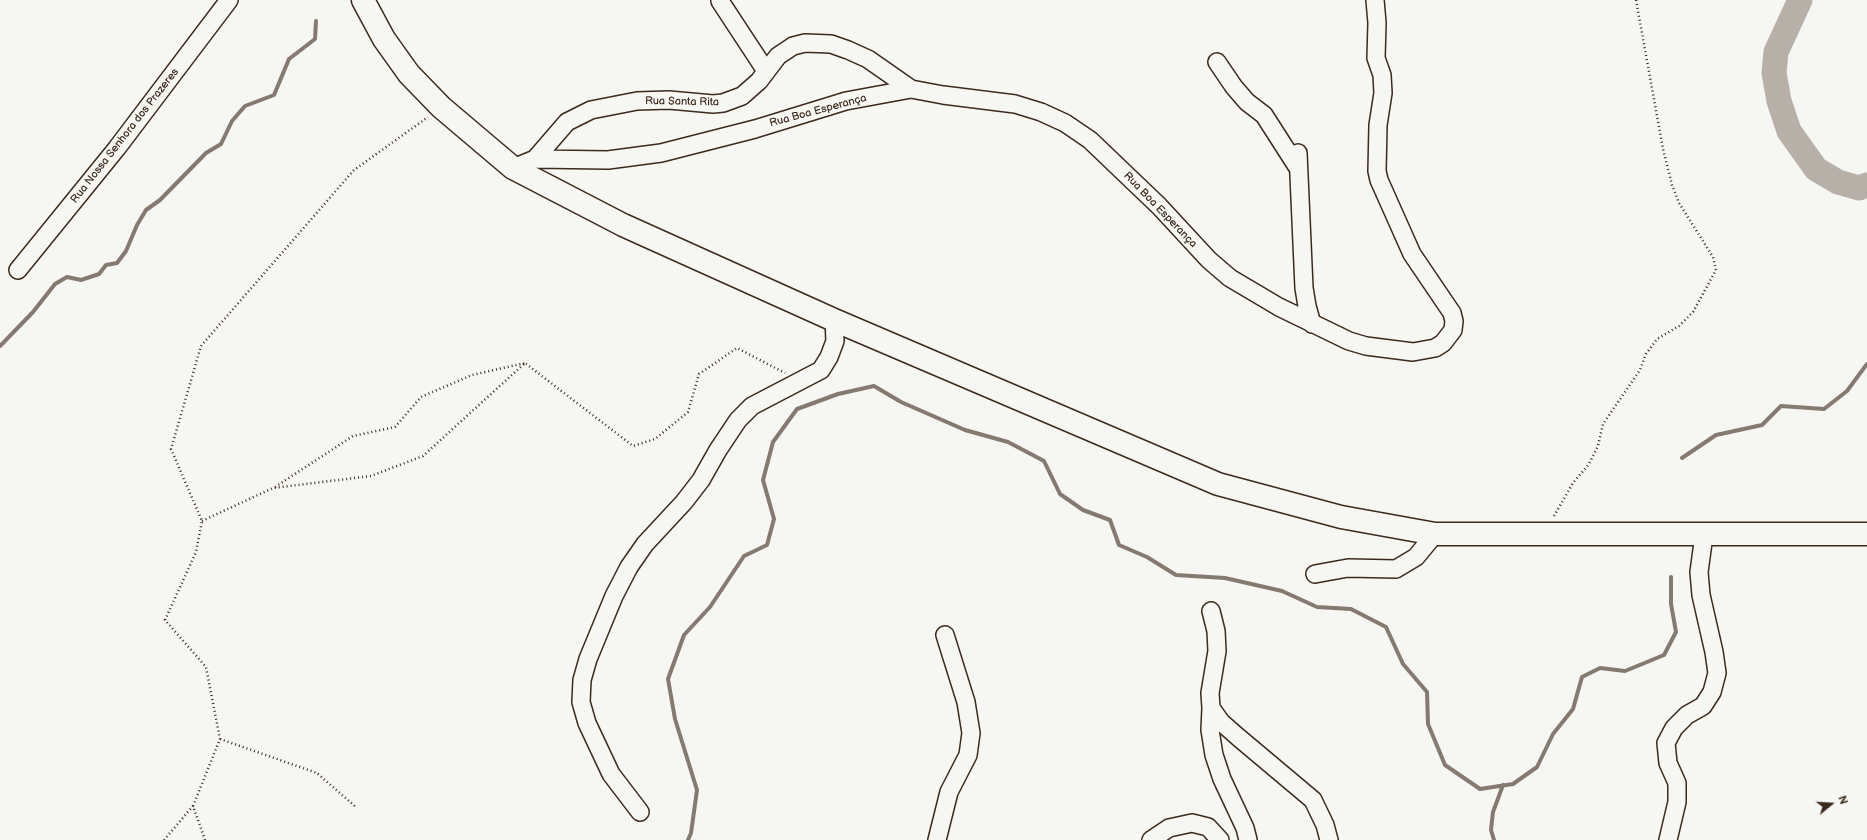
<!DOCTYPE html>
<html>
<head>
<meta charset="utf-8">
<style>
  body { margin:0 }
  #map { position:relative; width:1867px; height:840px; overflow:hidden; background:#f6f6f2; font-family:"Balsamiq Sans",sans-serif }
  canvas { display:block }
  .north { position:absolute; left:1811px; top:784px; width:40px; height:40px; -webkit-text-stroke:3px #f6f6f2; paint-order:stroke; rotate:72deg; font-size:11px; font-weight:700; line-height:16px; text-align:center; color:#3b2a1e }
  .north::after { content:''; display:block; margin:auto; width:14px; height:18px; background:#3b2a1e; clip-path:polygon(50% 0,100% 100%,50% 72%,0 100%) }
</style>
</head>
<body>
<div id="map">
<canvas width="1867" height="840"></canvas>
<div class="north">N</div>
</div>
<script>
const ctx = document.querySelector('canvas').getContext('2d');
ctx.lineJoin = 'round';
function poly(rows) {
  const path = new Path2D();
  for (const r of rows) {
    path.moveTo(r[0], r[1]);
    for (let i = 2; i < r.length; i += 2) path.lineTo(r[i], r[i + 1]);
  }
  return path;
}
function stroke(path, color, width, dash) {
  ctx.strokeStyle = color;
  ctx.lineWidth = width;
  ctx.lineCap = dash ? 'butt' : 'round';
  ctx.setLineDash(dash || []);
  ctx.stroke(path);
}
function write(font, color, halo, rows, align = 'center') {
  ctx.font = font + ' "Balsamiq Sans",sans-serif';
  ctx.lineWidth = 3.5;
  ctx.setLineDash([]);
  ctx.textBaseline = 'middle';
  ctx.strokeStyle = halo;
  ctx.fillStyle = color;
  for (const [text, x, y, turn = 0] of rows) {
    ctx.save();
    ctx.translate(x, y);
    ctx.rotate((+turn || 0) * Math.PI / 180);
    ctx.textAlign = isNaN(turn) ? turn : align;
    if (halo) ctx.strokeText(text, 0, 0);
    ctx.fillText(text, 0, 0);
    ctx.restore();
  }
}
const stream = poly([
  [0,346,33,312,55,284,67,277,81,280,99,274,106,265,117,263,126,251,137,225,146,210,160,200,206,153,221,144,232,121,245,106,274,95,289,59,315,39,316,21],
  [1682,458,1716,435,1762,425,1781,406,1824,409,1847,391,1867,364],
  [688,840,691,833,697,790,675,719,668,679,684,635,710,607,744,556,767,545,774,519,763,480,773,442,797,409,838,394,874,386,901,402,965,430,1008,442,1044,461,1060,494,1083,510,1110,520,1119,545,1147,557,1176,575,1225,578,1282,591,1317,607,1351,609,1386,627,1403,664,1427,692,1428,724,1445,765,1480,789,1513,784,1537,767,1553,734,1573,709,1582,677,1600,668,1625,671,1664,655,1676,632,1671,604,1671,577],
  [1494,840,1491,830,1493,812,1503,785]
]);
const river = poly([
  [1800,0,1776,52,1774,73,1779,101,1789,131,1816,169,1838,182,1859,188,1867,185]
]);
const path = poly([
  [275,487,353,436,395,427,421,397,472,375,525,363],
  [1554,516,1573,483,1589,464,1598,446,1603,424,1640,370,1646,354,1657,339,1679,326,1693,312,1716,270,1713,257,1679,203,1672,185,1663,149,1636,0],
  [202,521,273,488,371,476,423,456,525,363,633,446,655,439,688,412,699,374,737,348,785,373],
  [220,739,317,773,357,808],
  [164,840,193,806],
  [205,840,193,806,220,739,206,667,165,620,196,552,202,521,171,449,201,346,354,170,428,117]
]);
const minor = poly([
  [720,1,766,71],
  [1217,62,1234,87,1247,102,1264,115,1298,168],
  [1298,153,1304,288,1307,306,1312,324],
  [535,159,567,122,591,110,637,101,669,100,713,104,723,103,742,96,759,81,778,56,793,46,805,43,831,44,848,50,868,59,911,89],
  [513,168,535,159,608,160,661,153,755,129,846,101,911,89,943,95,1015,104,1041,112,1065,123,1090,140,1159,206,1209,260,1230,278,1279,307,1349,341,1366,346,1413,352,1435,348,1443,343,1453,330,1454,321,1452,313,1412,254,1379,180,1377,171,1378,125,1383,93,1382,75,1376,58,1377,23,1375,0],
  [18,270,117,148,229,0],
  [1315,574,1348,568,1396,569,1416,557,1435,534],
  [1211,611,1216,631,1217,651,1210,693,1211,708,1221,722,1238,737,1313,800,1325,825,1329,840],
  [1211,708,1210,730,1214,755,1222,779,1245,828,1248,840],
  [640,812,611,774,587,723,581,702,582,680,588,659,614,596,629,567,645,544,684,502,701,480,718,450,738,420,752,406,821,370,829,357,835,341,834,320],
  [937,840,949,792,968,755,971,733,966,702,945,635],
  [1151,840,1169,828,1192,823,1208,827,1220,840],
  [1668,840,1677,802,1677,783,1668,763,1666,743,1674,728,1687,715,1703,706,1712,692,1717,673,1714,652,1701,595,1699,572,1704,535]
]);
const major = poly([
  [363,0,384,39,409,74,441,107,513,168,623,225,834,320,1218,484,1341,517,1435,534,1867,534]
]);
const streetNames = [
  ["Rua Santa Rita",682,102,1],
  ["Rua Boa Esperança",818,111,-15],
  ["Rua Nossa Senhora dos Prazeres",125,136,-52],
  ["Rua Boa Esperança",1160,210,46]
];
stroke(stream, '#857a71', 4);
stroke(river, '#b6b0a9', 25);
stroke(minor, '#3b2a1e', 20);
stroke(major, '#3b2a1e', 25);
stroke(path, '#3b2a1e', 2.5, [1, 3]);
stroke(minor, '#f6f6f2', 17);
stroke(major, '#f6f6f2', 22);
write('11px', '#3b2a1e', '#f6f6f2', streetNames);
</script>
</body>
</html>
